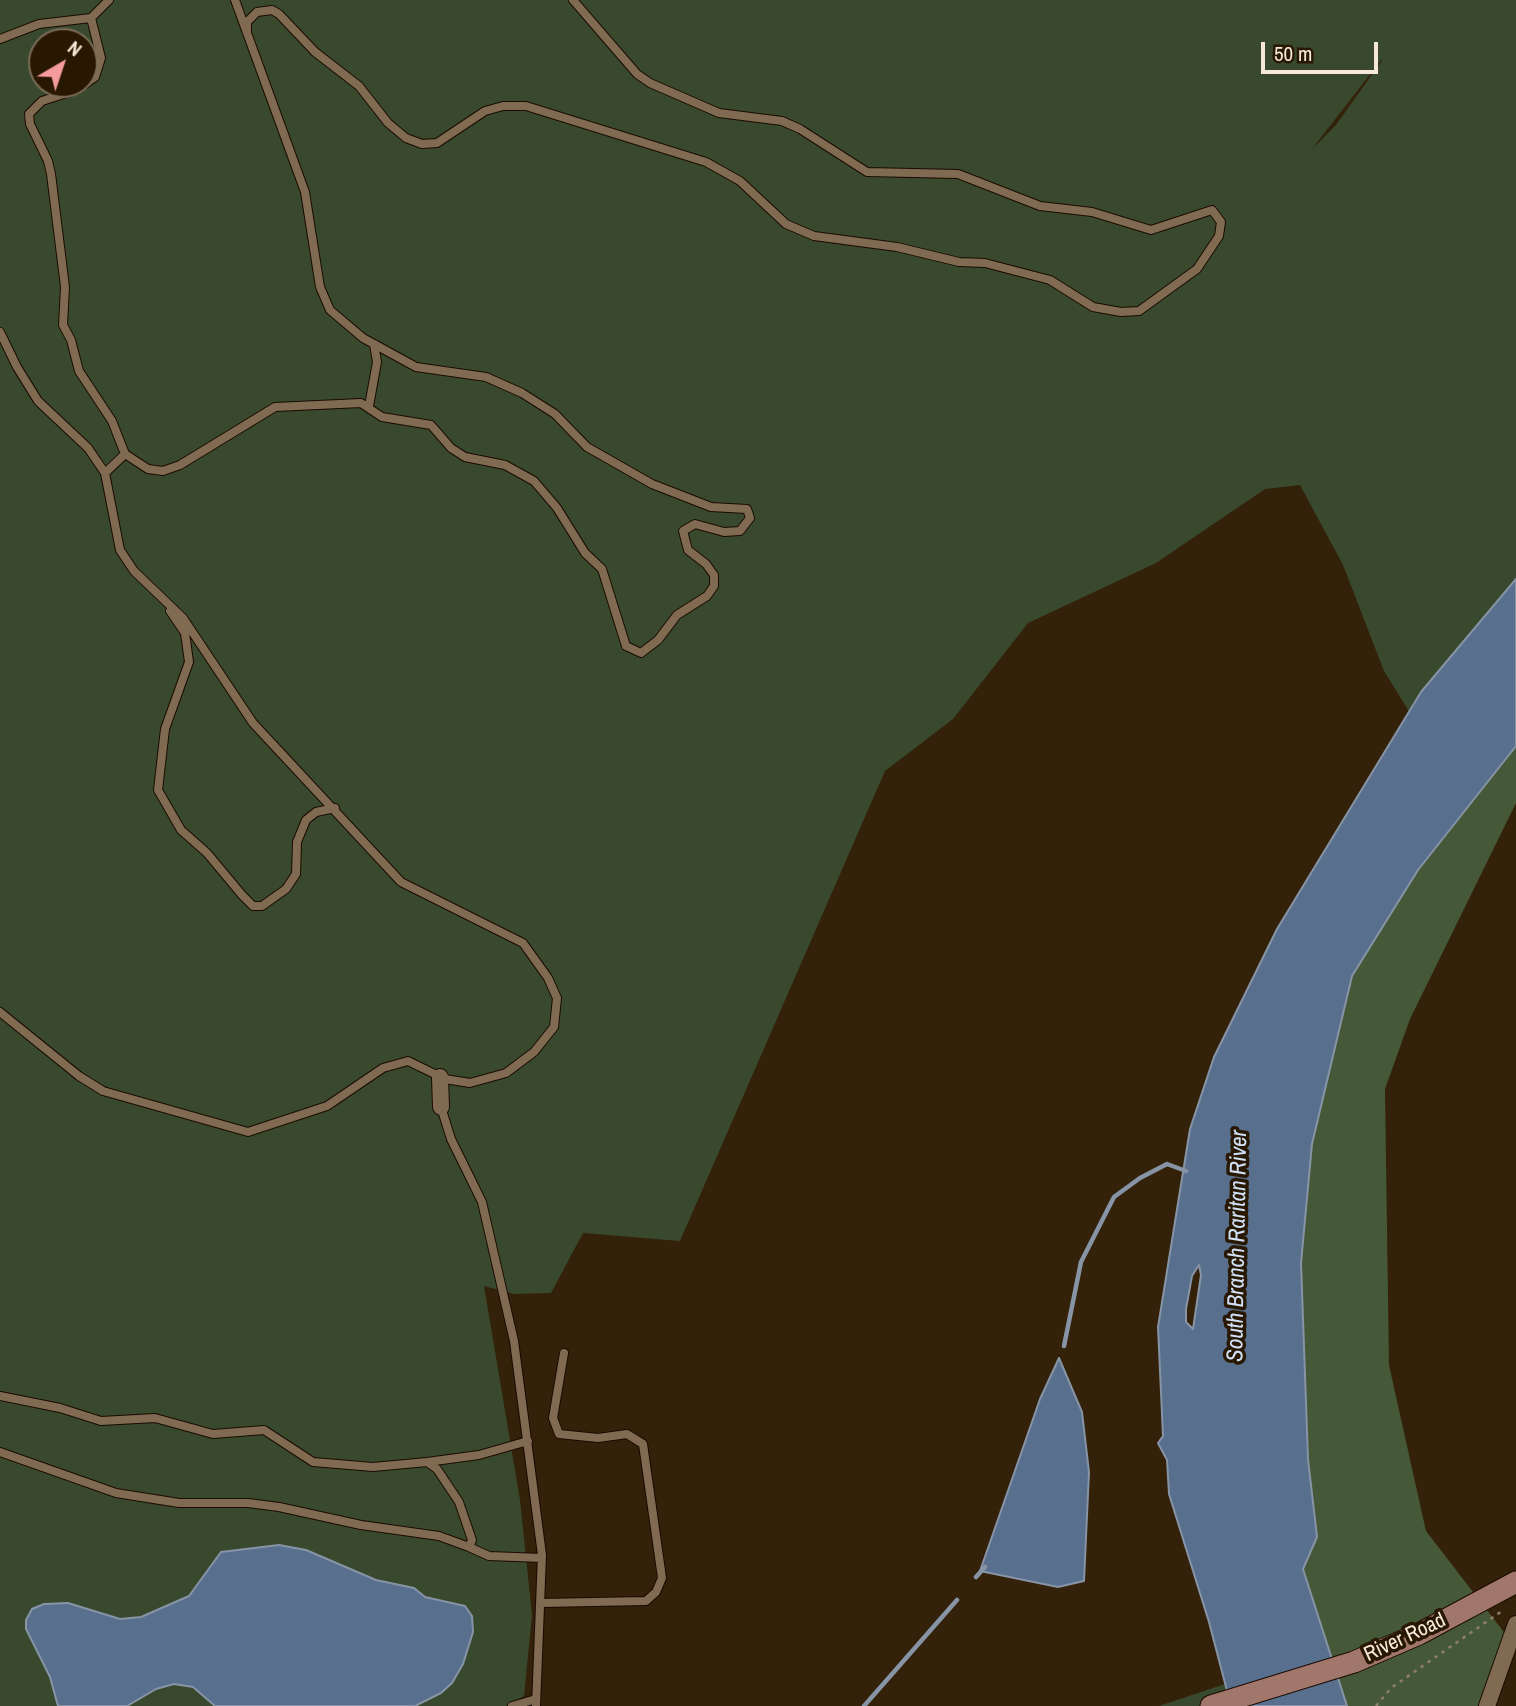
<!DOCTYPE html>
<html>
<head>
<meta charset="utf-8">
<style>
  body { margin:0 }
  #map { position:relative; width:1516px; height:1706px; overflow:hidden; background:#332109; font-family:"Archivo Narrow",sans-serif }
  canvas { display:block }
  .north { position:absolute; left:28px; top:28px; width:70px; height:70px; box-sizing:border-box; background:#291801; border:2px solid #7b6c58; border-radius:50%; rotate:39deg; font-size:19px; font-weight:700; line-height:28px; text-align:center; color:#f6e9db }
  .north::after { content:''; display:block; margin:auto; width:24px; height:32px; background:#f59b9d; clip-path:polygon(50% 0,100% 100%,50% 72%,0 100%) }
  .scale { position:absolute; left:1261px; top:42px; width:117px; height:32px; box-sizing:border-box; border:4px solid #f6e9db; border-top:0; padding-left:9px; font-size:21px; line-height:24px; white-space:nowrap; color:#f6e9db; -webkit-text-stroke:5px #291801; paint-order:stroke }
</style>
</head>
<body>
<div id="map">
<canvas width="1516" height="1706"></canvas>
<div class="north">N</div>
<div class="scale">50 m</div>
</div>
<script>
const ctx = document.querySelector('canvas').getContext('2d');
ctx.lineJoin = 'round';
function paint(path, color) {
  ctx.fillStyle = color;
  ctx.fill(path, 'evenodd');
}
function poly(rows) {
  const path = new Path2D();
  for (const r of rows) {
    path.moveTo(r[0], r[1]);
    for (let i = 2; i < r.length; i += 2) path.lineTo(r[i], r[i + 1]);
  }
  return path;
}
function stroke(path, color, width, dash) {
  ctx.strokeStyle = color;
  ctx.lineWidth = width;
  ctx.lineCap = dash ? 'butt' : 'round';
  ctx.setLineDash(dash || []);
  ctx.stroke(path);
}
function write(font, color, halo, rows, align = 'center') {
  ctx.font = font + ' "Archivo Narrow",sans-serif';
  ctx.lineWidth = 7;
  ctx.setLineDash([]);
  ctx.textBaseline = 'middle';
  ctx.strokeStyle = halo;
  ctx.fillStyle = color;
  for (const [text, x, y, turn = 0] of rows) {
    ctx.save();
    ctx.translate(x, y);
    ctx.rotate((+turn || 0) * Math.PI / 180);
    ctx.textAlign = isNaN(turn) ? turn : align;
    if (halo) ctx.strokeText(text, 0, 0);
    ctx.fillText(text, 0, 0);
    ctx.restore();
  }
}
const green = poly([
  [0,0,1516,0,1516,579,1421,692,1410,713,1384,671,1343,565,1300,485,1265,489,1156,563,1028,623,953,719,885,771,680,1241,583,1233,551,1293,514,1294,484,1286,520,1500,532,1615,524,1696,506,1706,0,1706],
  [42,42,84,42,84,84,42,84],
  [1383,59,1336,125,1312,149,1382,59],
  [1225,1684,1231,1706,1159,1706]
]);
const forest = poly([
  [1516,746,1516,803,1410,1019,1385,1089,1389,1365,1426,1531,1510,1640,1489,1706,1347,1706,1303,1569,1317,1537,1308,1459,1301,1263,1312,1144,1352,976,1418,870]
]);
const water = poly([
  [1516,579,1516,746,1418,870,1352,976,1312,1144,1301,1263,1308,1459,1317,1537,1303,1569,1347,1706,1231,1706,1209,1622,1169,1494,1167,1460,1158,1443,1163,1436,1158,1327,1190,1129,1214,1057,1277,929,1421,692,1516,579],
  [1199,1265,1201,1275,1193,1329,1186,1322,1186,1309,1192,1276,1199,1265],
  [1059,1358,1082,1412,1089,1472,1084,1581,1058,1587,980,1571,1040,1399,1059,1358],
  [279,1545,306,1550,376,1580,414,1588,425,1597,465,1606,472,1616,473,1632,463,1664,452,1683,441,1693,415,1706,215,1706,193,1687,174,1684,156,1689,127,1706,58,1706,50,1677,26,1629,26,1620,32,1609,44,1604,68,1603,120,1619,141,1617,189,1596,221,1552,279,1545]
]);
const stream = poly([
  [1064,1346,1081,1262,1114,1197,1140,1178,1167,1164,1186,1171],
  [976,1577,985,1567],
  [864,1706,957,1600]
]);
const path = poly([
  [1376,1706,1391,1688,1502,1611]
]);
const lane = poly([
  [91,18,101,58,95,77,76,90,42,101,29,114,30,124,48,161,51,174,65,287,63,325,71,340,79,371,112,421,125,454,148,469,163,471,180,465,275,407,361,403,382,417,431,425,451,448,465,457,505,465,534,481,557,508,585,553,602,569,626,646,641,653,658,640,677,615,707,596,714,586,714,575,706,564,688,550,683,531,695,524,724,532,740,531,750,518,747,509,711,507,652,484,587,447,555,414,522,393,486,377,416,367,363,338,330,310,320,287,305,192,235,0],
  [247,30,247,22,257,12,272,10,279,14,315,52,359,86,388,123,406,138,422,144,437,143,485,111,503,106,526,106,706,162,740,181,786,224,814,236,897,247,959,262,985,263,1050,280,1093,307,1121,312,1139,311,1197,269,1219,236,1221,222,1212,210,1151,230,1092,212,1040,206,958,174,867,172,800,129,782,121,719,113,650,83,637,74,573,0],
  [0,39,39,24,91,18,109,0],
  [0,332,17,367,38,401,88,448,105,473,120,550,134,571,183,618,253,723,401,882,523,943,548,978,557,998,554,1027,534,1052,506,1073,470,1083,445,1079,408,1061,383,1068,327,1106,248,1132,103,1091,79,1076,0,1012],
  [369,406,377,362,374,344],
  [105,473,125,454],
  [170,611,185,633,189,662,165,729,158,790,181,830,207,853,242,895,253,906,262,906,286,889,296,874,297,842,306,820,316,812,335,808],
  [441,1107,451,1139,482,1202,514,1341,542,1555,536,1706],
  [0,1396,60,1408,101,1421,155,1418,213,1434,264,1430,313,1462,373,1467,427,1462,437,1469,459,1502,472,1540,469,1547,439,1536,361,1525,279,1507,248,1503,179,1503,116,1493,0,1452],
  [427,1462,479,1455,528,1441],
  [469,1547,489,1556,542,1558],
  [541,1603,646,1601,656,1592,662,1578,643,1444,627,1434,598,1438,559,1434,553,1418,564,1353],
  [512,1706,536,1699]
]);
const street = poly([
  [440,1077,441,1107],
  [1487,1706,1516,1624]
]);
const secondary = poly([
  [1211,1706,1354,1662,1419,1634,1516,1582]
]);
const streetNames = [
  ["River Road",1405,1638,-25]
];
const waterNames = [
  ["South Branch Raritan River",1238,1246,-89]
];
paint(green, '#39492e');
paint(forest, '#455838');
paint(water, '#586f8e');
stroke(water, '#8794a5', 2);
stroke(stream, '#8794a5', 4.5);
stroke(lane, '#1a0a00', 10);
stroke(street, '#1a0a00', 18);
stroke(secondary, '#1a0a00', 23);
stroke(path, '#8d7d6a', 2.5, [3.5, 5]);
stroke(lane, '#806b52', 8);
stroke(street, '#806b52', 16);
stroke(secondary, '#a2776b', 21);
write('21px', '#f6e9db', '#291801', streetNames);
write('italic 23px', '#d1e1f7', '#291801', waterNames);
</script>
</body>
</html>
